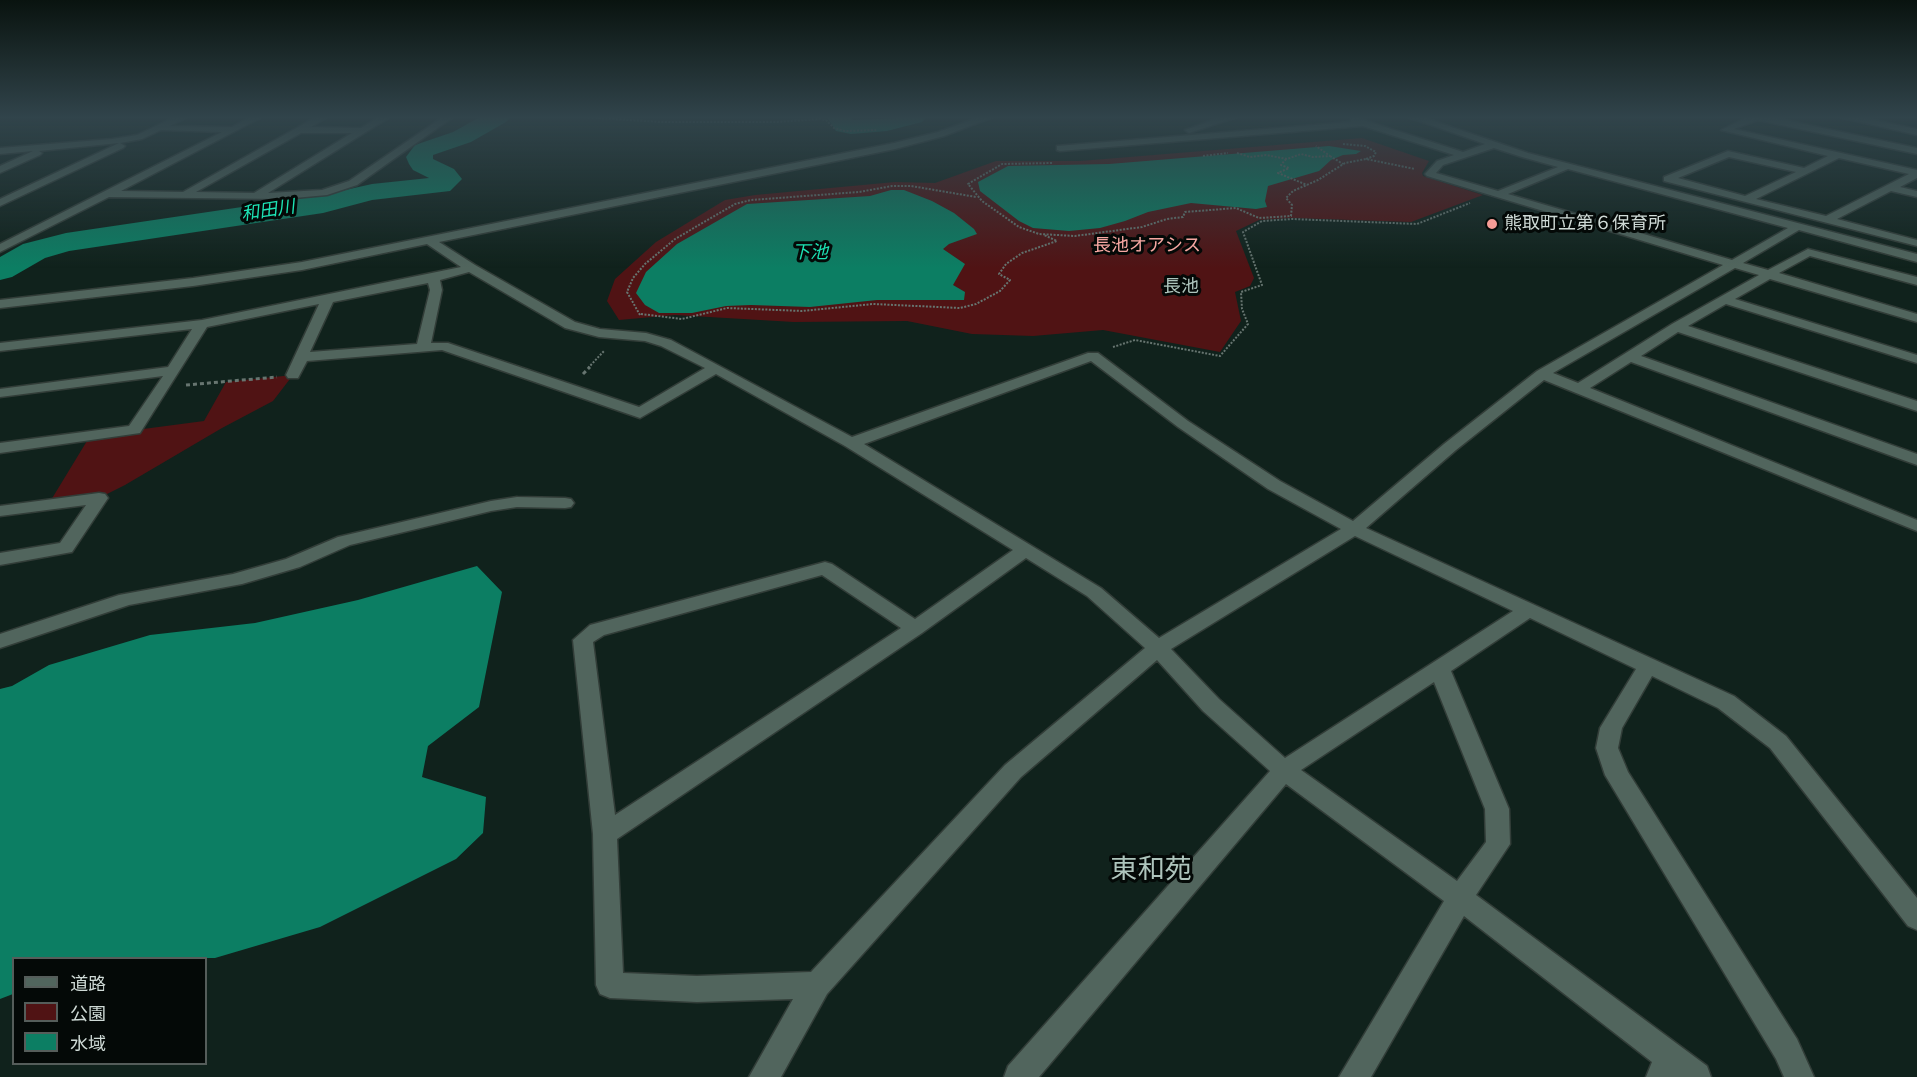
<!DOCTYPE html>
<html>
<head>
<meta charset="utf-8">
<style>
  body { margin:0 }
  #map { position:relative; width:1917px; height:1077px; overflow:hidden; background:#10221c; font-family:"PT Sans","Noto Sans JP",sans-serif }
  canvas { display:block }
  .legend { position:absolute; left:12px; top:957px; width:195px; height:108px; box-sizing:border-box; background:#040907; border:2px solid #555d5a; margin:0; padding:8px 10px; list-style:none; font-size:18px; color:#cfdad6 }
  .legend li { display:flex; align-items:center; gap:12px; height:30px }
  .legend b { width:30px; border:2px solid #555d5a }
</style>
</head>
<body>
<div id="map">
<canvas width="1917" height="1077"></canvas>
<ul class="legend">
<li><b style="height:8px;background:#51655d"></b>道路</li>
<li><b style="height:16px;background:#501314"></b>公園</li>
<li><b style="height:16px;background:#0c7e63"></b>水域</li>
</ul>
</div>
<script>
const ctx = document.querySelector('canvas').getContext('2d');
ctx.lineJoin = 'round';
function paint(path, color) {
  ctx.fillStyle = color;
  ctx.fill(path, 'evenodd');
}
function poly(rows) {
  const path = new Path2D();
  for (const r of rows) {
    path.moveTo(r[0], r[1]);
    for (let i = 2; i < r.length; i += 2) path.lineTo(r[i], r[i + 1]);
  }
  return path;
}
function stroke(path, color, width, dash) {
  ctx.strokeStyle = color;
  ctx.lineWidth = width;
  ctx.lineCap = dash ? 'butt' : 'round';
  ctx.setLineDash(dash || []);
  ctx.stroke(path);
}
function write(font, color, halo, rows, align = 'center') {
  ctx.font = font + ' "PT Sans","Noto Sans JP",sans-serif';
  ctx.lineWidth = 6;
  ctx.setLineDash([]);
  ctx.textBaseline = 'middle';
  ctx.strokeStyle = halo;
  ctx.fillStyle = color;
  for (const [text, x, y, turn = 0] of rows) {
    ctx.save();
    ctx.translate(x, y);
    ctx.rotate((+turn || 0) * Math.PI / 180);
    ctx.textAlign = isNaN(turn) ? turn : align;
    if (halo) ctx.strokeText(text, 0, 0);
    ctx.fillText(text, 0, 0);
    ctx.restore();
  }
}
const green = poly([
  [1362,138,1429,161,1422,173,1423,176,1483,195,1411,222,1292,218,1259,220,1236,231,1254,278,1250,286,1235,292,1241,321,1220,352,1103,330,1033,336,972,334,907,321,794,322,675,315,619,320,607,301,615,279,656,242,725,200,755,195,895,182,935,183,996,161,1080,161],
  [293,375,273,401,222,428,125,485,99,498,48,505,90,436,204,421,226,382]
]);
const water = poly([
  [1329,146,1361,151,1356,154,1343,155,1331,160,1319,171,1268,186,1265,201,1267,207,1256,209,1191,203,1148,212,1125,221,1100,228,1069,231,1033,228,1019,221,980,191,978,182,1008,166,1109,164],
  [891,190,904,190,932,201,954,213,974,229,977,234,949,244,943,249,965,264,953,285,965,292,964,300,877,300,810,307,751,305,726,306,692,313,659,313,645,305,636,293,646,272,677,244,747,204,870,196],
  [477,566,502,592,479,707,428,746,422,777,486,797,483,833,456,859,320,927,215,958,14,958,13,994,0,999,0,689,12,686,49,665,150,635,255,623,358,600]
]);
const river = poly([
  [480,117,510,117,506,122,471,142,433,155,433,159,454,169,462,179,450,191,372,200,323,213,69,251,45,258,12,277,0,280,0,257,23,244,66,233,323,195,372,184,429,178,413,170,409,164,406,157,415,145,453,132,480,117],
  [827,117,851,117,853,120,926,117,922,122,887,131,851,134,836,131,827,117]
]);
const pathFar1 = poly([
  [581,117,661,122,776,122,820,119,826,120,834,128,845,131,876,130],
  [1343,144,1365,146,1376,152,1374,156,1366,159,1415,169],
  [1237,153,1250,157,1266,155,1287,159,1301,154,1313,157,1330,156,1316,146],
  [1203,156,1228,153],
  [1330,156,1343,164],
  [1286,159,1281,165,1289,168,1278,173,1307,185],
  [1052,163,1002,164,968,184,982,201,1019,227,1039,234,1075,236,1142,227,1167,219,1183,217,1185,212,1236,208,1259,218,1291,216,1292,205,1286,198,1293,191,1318,180,1345,163,1366,159],
  [641,314,682,319,727,308,802,311,873,304,960,308,976,304,1000,291,1010,280,999,274,1006,264,1022,253,1057,241,1044,235],
  [640,315,627,292,633,278,645,264,675,239,735,204,751,200,859,192,892,186,911,186,976,197],
  [1113,347,1135,340,1220,356,1248,324,1242,309,1241,292,1262,285,1243,232,1262,221,1292,219,1417,224,1470,203],
  [588,368,604,351]
]);
const path = poly([
  [583,374,590,367],
  [186,385,277,377]
]);
const minor = poly([
  [175,117,187,117,170,126,232,127,251,117,262,117,121,191,183,192,316,117,327,117,311,127,361,128,379,117,390,117,268,193,322,190,349,181,443,117,453,117,357,185,327,195,283,199,109,197,0,252,0,244,222,132,161,130,142,139,120,143,125,146,123,148,0,206,0,199,119,143,39,151,42,153,40,155,0,173,0,166,33,151,0,154,0,148,112,139,137,135,175,117],
  [301,133,352,133,254,193,196,192,301,133],
  [980,117,993,117,944,136,895,149,439,242,475,265,575,322,600,329,646,333,671,340,852,437,1088,353,1098,353,1188,421,1280,481,1353,521,1444,444,1537,371,1723,265,1427,176,1425,174,1437,161,1454,155,1363,126,1060,151,1057,150,1057,146,1351,122,1351,118,1354,117,1463,152,1485,144,1408,117,1422,117,1528,153,1917,254,1917,262,1799,230,1743,263,1768,270,1808,249,1917,277,1917,285,1810,256,1779,273,1917,314,1917,322,1770,279,1735,299,1917,355,1917,363,1726,304,1688,326,1917,401,1917,411,1678,332,1641,356,1917,454,1917,465,1631,362,1590,388,1917,520,1917,531,1544,380,1456,450,1366,528,1734,696,1786,736,1917,898,1917,930,1908,926,1770,748,1718,708,1652,676,1622,728,1618,748,1628,772,1797,1039,1814,1077,1784,1077,1776,1059,1605,775,1596,748,1600,728,1636,669,1530,618,1451,671,1509,809,1510,844,1476,895,1707,1066,1711,1077,1646,1077,1652,1062,1464,916,1371,1077,1339,1077,1444,901,1286,784,1039,1077,1004,1077,1008,1066,1270,771,1203,711,1157,660,1021,777,827,994,781,1077,749,1077,793,999,697,1002,610,998,600,994,596,985,593,834,573,640,590,625,825,562,832,564,915,619,1013,550,845,446,716,374,640,418,442,350,307,361,298,378,288,378,286,375,319,304,207,327,140,433,0,453,0,443,129,426,163,376,0,397,0,389,168,367,192,329,0,351,0,343,202,320,461,267,427,244,302,270,193,286,0,308,0,300,193,278,302,262,894,143,938,132,980,117],
  [1494,148,1522,157,1558,167,1498,191,1436,173,1443,165,1494,148],
  [1568,169,1788,228,1732,260,1508,194,1568,169],
  [1735,268,1759,275,1672,324,1578,383,1553,373,1735,268],
  [469,272,565,328,599,337,645,341,661,346,705,368,639,407,448,343,431,343,442,290,440,280,469,272],
  [428,283,430,290,417,344,310,352,333,302,428,283],
  [1091,361,1178,427,1268,489,1341,529,1159,638,1101,588,864,444,1091,361],
  [1355,536,1513,611,1285,758,1219,699,1171,649,1355,536],
  [1026,558,1087,596,1145,648,1005,765,811,972,697,976,623,973,617,839,922,633,1026,558],
  [822,575,901,628,615,815,593,642,604,635,822,575],
  [1434,682,1485,809,1486,842,1457,881,1301,770,1434,682],
  [1222,117,1237,117,1189,133,1185,130,1222,117],
  [1748,117,1771,117,1917,148,1917,154,1758,120,1734,129,1917,170,1917,178,1900,187,1917,191,1917,197,1891,191,1837,219,1917,240,1917,246,1664,181,1664,177,1728,151,1804,168,1828,156,1721,130,1748,117],
  [1729,157,1796,172,1745,196,1678,178,1729,157],
  [1839,158,1909,174,1826,216,1756,199,1839,158],
  [1839,117,1858,117,1917,129,1917,135,1839,117],
  [99,493,105,494,108,498,72,552,0,565,0,553,60,543,86,505,0,516,0,506,99,493],
  [517,497,565,498,571,499,574,503,571,507,565,508,517,507,491,511,350,545,300,567,242,584,129,605,0,648,0,634,119,595,233,574,286,559,338,537,491,501,517,497]
]);
const markers = [
  [1492,224,6,"#f59c96"]
];
const farWaternames = [
  ["和田川",268,211,-9],
  ["下池",810,253]
];
const farPoinames = [
  ["熊取町立第６保育所",1504,224]
];
const farParknames = [
  ["長池オアシス",1147,246]
];
const farNeighbourhoodnames = [
  ["長池",1181,287]
];
const nearNeighbourhoodnames = [
  ["東和苑",1151,870]
];
paint(green, '#501314');
paint(water, '#0c7e63');
paint(river, '#0c7e63');
stroke(minor, '#323d38', 3);
stroke(pathFar1, '#677570', 2, [2, 1.5]);
stroke(path, '#677570', 3, [4, 3]);
paint(minor, '#51655d');
const sky = ctx.createLinearGradient(0, 0, 0, 268);
sky.addColorStop(0, '#09130f');
sky.addColorStop(0.44, '#31444b');
sky.addColorStop(1, '#31444b00');
ctx.fillStyle = sky;
ctx.fillRect(0, 0, 1917, 268);
for (const [x, y, r, color] of markers) {
  const dot = new Path2D();
  dot.arc(x, y, r, 0, 2 * Math.PI);
  ctx.fillStyle = color;
  ctx.fill(dot);
  stroke(dot, '#040907', 2);
}
write('italic 18px', '#1de3b4', '#040907', farWaternames);
write('18px', '#cfdad6', '#040907', farPoinames, 'left');
write('18px', '#f6a7a2', '#040907', farParknames);
write('18px', '#aec4bc', '#040907', farNeighbourhoodnames);
write('27px', '#aec4bc', '#040907', nearNeighbourhoodnames);
</script>
</body>
</html>
